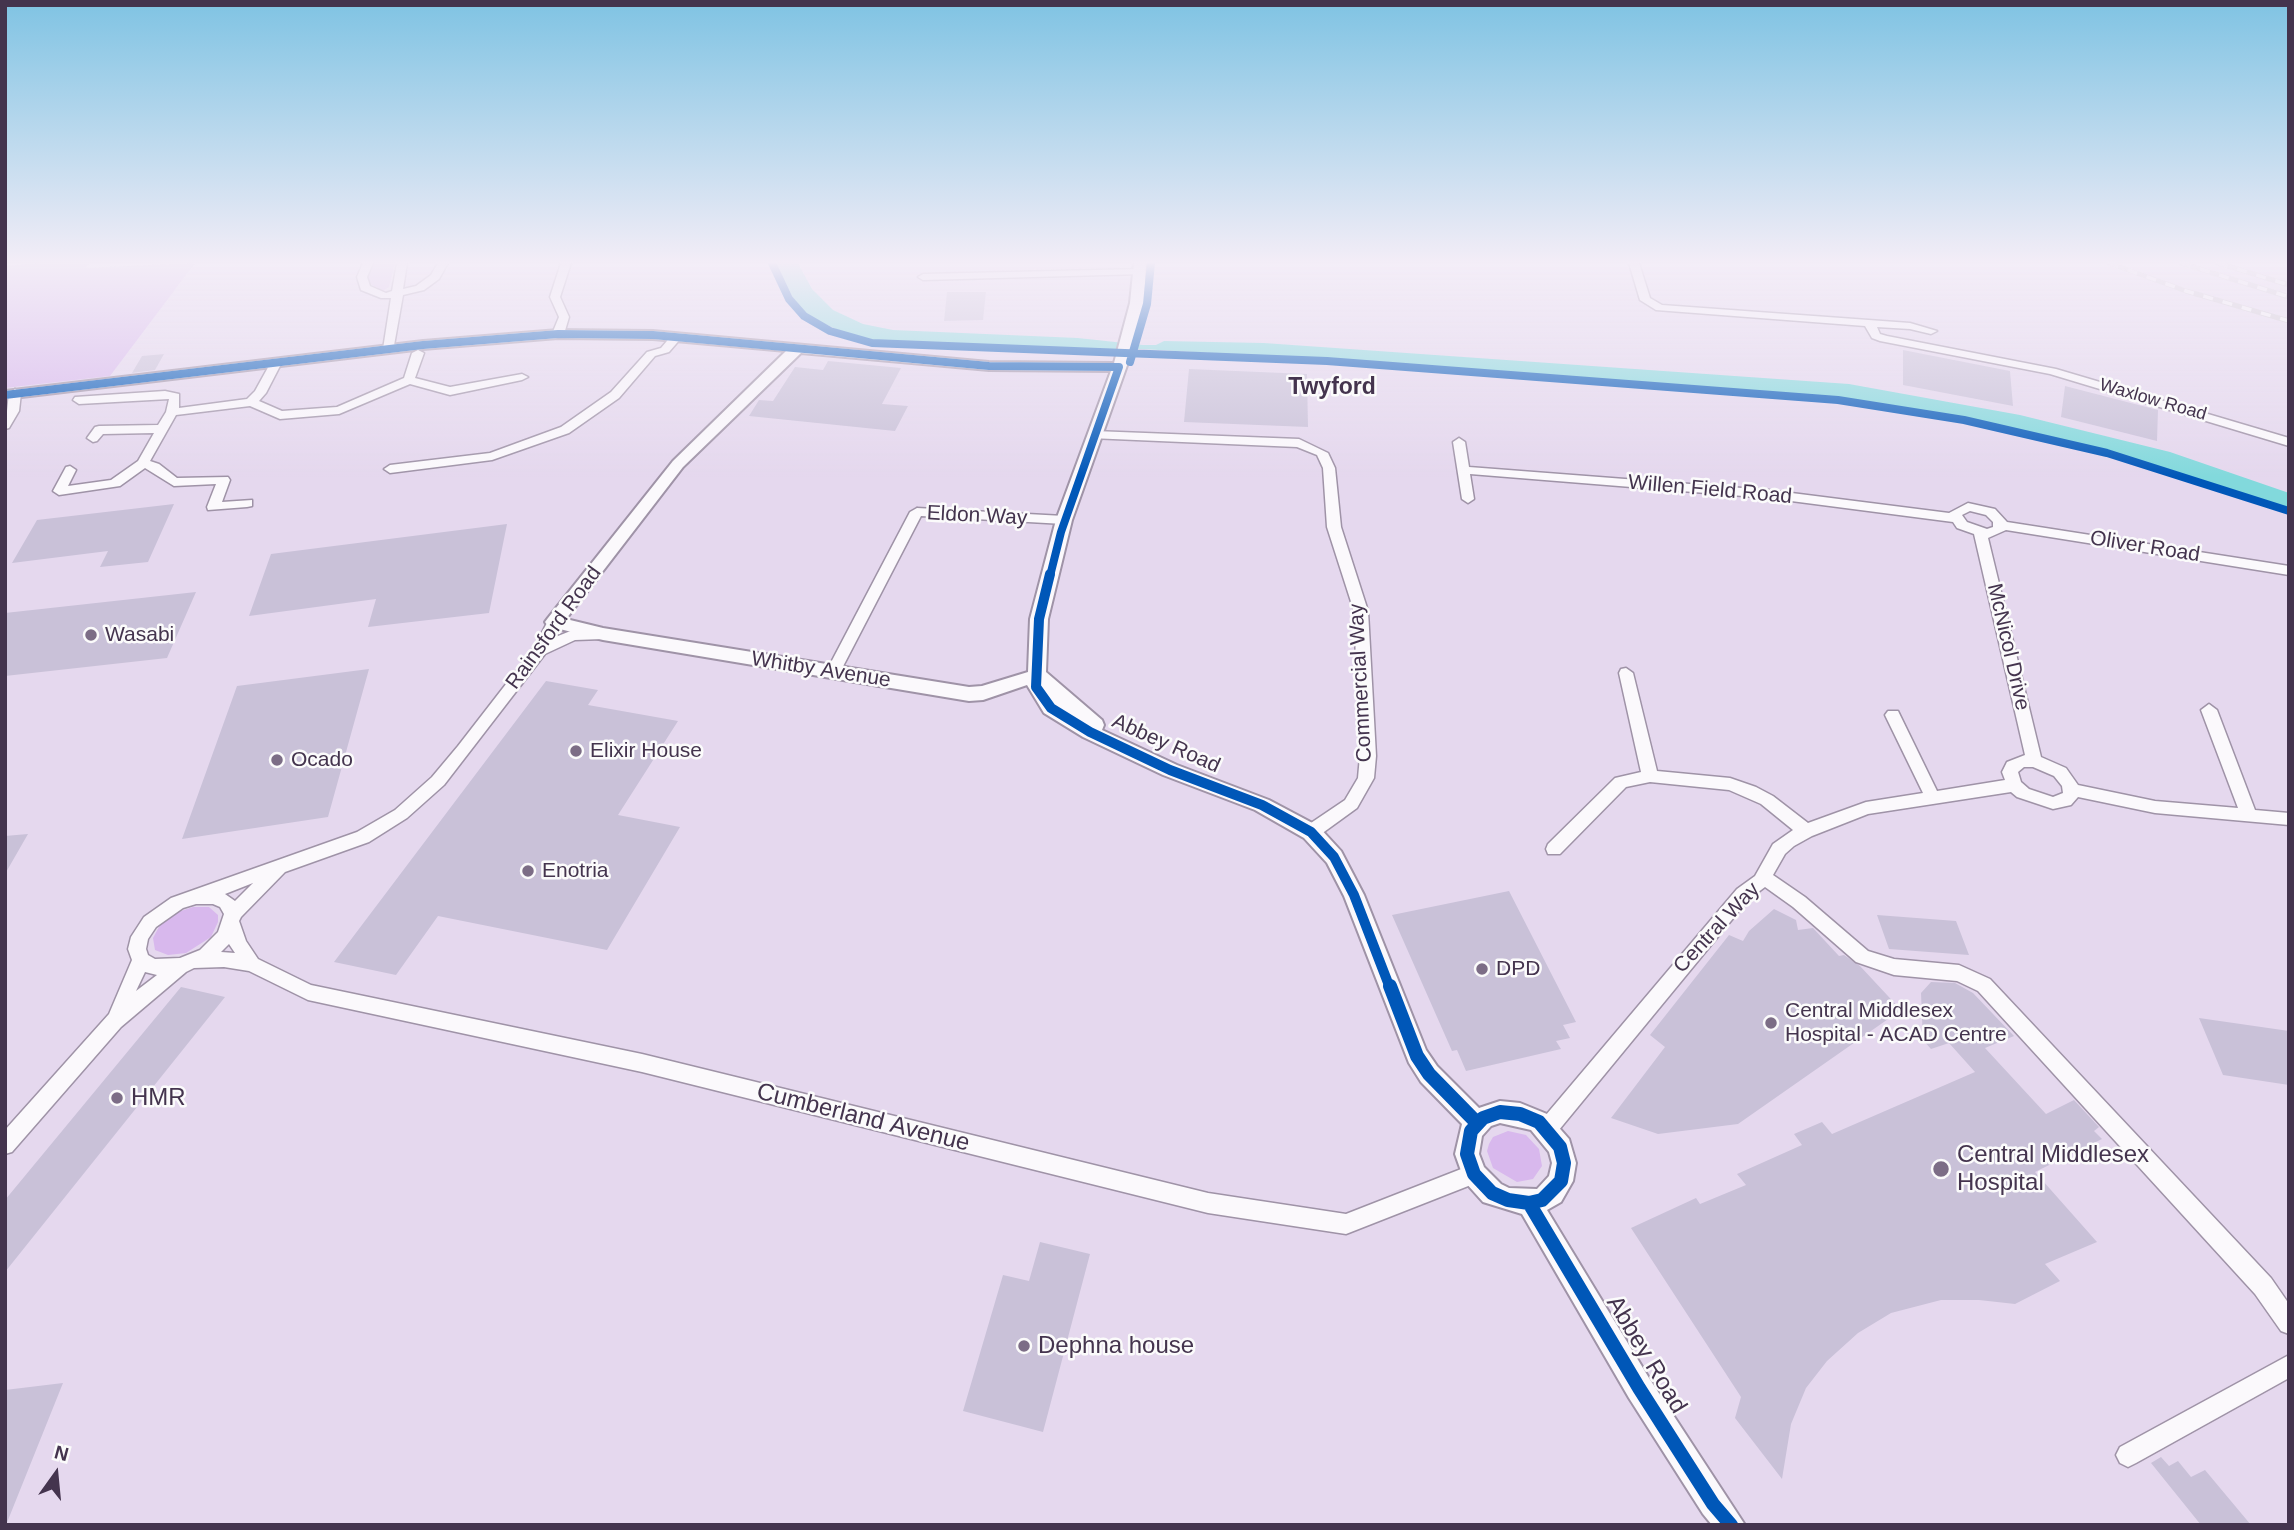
<!DOCTYPE html>
<html>
<head>
<meta charset="utf-8">
<style>
  body { margin:0 }
  #map { position:relative; width:2294px; height:1530px; overflow:hidden; background:#e5d8ee; font-family:Arial,sans-serif }
  canvas { display:block }
  .frame { position:absolute; inset:0; border:7px solid #44344e; pointer-events:none }
  .north { position:absolute; left:21px; top:1439px; width:70px; height:70px; -webkit-text-stroke:5px #fbfbfb; paint-order:stroke; rotate:15deg; font-size:19px; font-weight:700; line-height:28px; text-align:center; color:#44344e }
  .north::after { content:''; display:block; margin:auto; width:24px; height:32px; background:#44344e; clip-path:polygon(50% 0,100% 100%,50% 72%,0 100%) }
</style>
</head>
<body>
<div id="map">
<canvas width="2294" height="1530"></canvas>
<div class="frame"></div>
<div class="north">N</div>
</div>
<script>
const ctx = document.querySelector('canvas').getContext('2d');
ctx.lineJoin = 'round';
function paint(path, color) {
  ctx.fillStyle = color;
  ctx.fill(path, 'evenodd');
}
function poly(rows) {
  const path = new Path2D();
  for (const r of rows) {
    path.moveTo(r[0], r[1]);
    for (let i = 2; i < r.length; i += 2) path.lineTo(r[i], r[i + 1]);
  }
  return path;
}
function stroke(path, color, width, dash) {
  ctx.strokeStyle = color;
  ctx.lineWidth = width;
  ctx.lineCap = dash ? 'butt' : 'round';
  ctx.setLineDash(dash || []);
  ctx.stroke(path);
}
function write(font, color, halo, rows, align = 'center') {
  ctx.font = font + ' Arial,sans-serif';
  ctx.lineWidth = 5;
  ctx.setLineDash([]);
  ctx.textBaseline = 'middle';
  ctx.strokeStyle = halo;
  ctx.fillStyle = color;
  for (const [text, x, y, turn = 0] of rows) {
    ctx.save();
    ctx.translate(x, y);
    ctx.rotate((+turn || 0) * Math.PI / 180);
    ctx.textAlign = isNaN(turn) ? turn : align;
    if (halo) ctx.strokeText(text, 0, 0);
    ctx.fillText(text, 0, 0);
    ctx.restore();
  }
}
const green = poly([
  [39,263,89,263,86,268,195,263,110,376,5,388,5,266],
  [373,263,395,263,389,287,383,291,368,283,367,273],
  [193,907,209,907,218,915,218,922,211,937,186,953,168,955,155,950,153,938,160,925,175,913],
  [1508,1131,1526,1135,1539,1149,1542,1166,1533,1179,1517,1182,1493,1168,1487,1151,1489,1144,1493,1137]
]);
const water = poly([
  [775,263,798,263,812,289,833,310,863,324,893,330,1078,338,1143,345,1156,345,1164,341,1264,343,1849,384,2020,415,2170,452,2289,493,2289,508,2090,446,1963,418,1835,398,1366,362,1141,349,1076,352,1005,349,899,344,855,338,806,315,793,298]
]);
const building = poly([
  [947,292,986,292,983,320,944,321],
  [1903,350,2010,371,2013,406,1903,385],
  [164,354,155,370,132,373,142,356],
  [828,361,901,368,882,404,908,406,895,431,749,416,759,400,773,401,795,367,823,370],
  [1189,369,1307,374,1308,427,1184,422],
  [2065,386,2158,410,2157,441,2061,417],
  [174,504,148,562,100,567,108,551,12,563,37,520],
  [507,524,489,613,368,627,376,599,249,616,271,554],
  [196,592,167,658,5,676,5,613],
  [369,669,328,817,182,839,237,686],
  [546,681,598,690,588,705,678,721,618,815,680,827,607,950,438,916,396,975,334,962],
  [28,834,5,874,5,836],
  [1509,891,1576,1022,1563,1025,1570,1038,1556,1041,1561,1049,1466,1071,1457,1050,1452,1051,1392,915],
  [1774,909,1796,920,1798,930,1813,928,1839,956,1844,955,1860,966,1901,1010,1738,1124,1658,1134,1611,1118,1665,1047,1650,1035,1729,935,1743,941,1749,931],
  [1877,915,1956,921,1969,955,1889,949],
  [1931,982,1955,983,1973,993,2014,1036,1985,1048,2046,1114,2074,1100,2099,1127,2094,1131,2102,1139,2035,1172,2097,1242,2045,1264,2060,1281,2015,1304,1979,1300,1941,1300,1891,1313,1858,1333,1827,1361,1806,1388,1791,1424,1782,1479,1735,1418,1741,1397,1631,1228,1696,1198,1700,1204,1746,1185,1737,1174,1802,1145,1794,1134,1822,1122,1832,1134,1975,1072,1949,1043,1931,1049,1923,1040,1921,993],
  [181,987,225,997,5,1272,5,1200],
  [2199,1018,2289,1031,2289,1085,2223,1075],
  [1040,1242,1090,1254,1043,1432,963,1411,1003,1275,1029,1281],
  [63,1383,6,1525,5,1525,5,1390],
  [2161,1457,2169,1466,2178,1461,2191,1477,2205,1470,2251,1525,2201,1525,2151,1463]
]);
const minor = poly([
  [363,263,373,263,367,277,370,286,386,293,392,291,397,263,407,263,403,289,416,286,431,275,438,263,448,263,439,279,424,290,403,295,393,351,383,349,391,298,381,298,361,290,357,277,363,263],
  [561,263,571,263,560,297,569,317,564,334,558,337,552,334,559,317,550,297,561,263],
  [1629,263,1639,263,1650,298,1662,305,1910,323,1937,331,1931,334,1910,329,1877,327,1880,334,1887,336,2056,369,2289,438,2289,446,2050,374,1880,341,1872,338,1865,326,1656,310,1640,300,1629,263],
  [1139,269,1143,270,1143,274,923,280,918,277,923,274,1139,269],
  [672,335,682,337,669,352,655,356,619,398,569,433,492,460,390,473,384,469,390,465,490,453,561,427,611,392,647,352,661,348,672,335],
  [418,350,424,353,415,378,450,387,522,374,528,377,522,380,450,395,410,384,339,414,280,419,250,406,176,415,150,461,159,464,177,478,228,477,230,480,222,502,252,500,252,506,247,507,208,510,207,507,216,484,174,486,145,468,120,486,59,495,53,491,66,467,70,466,76,470,68,486,111,480,138,461,154,433,103,434,97,441,93,442,87,438,95,427,99,426,158,425,166,412,169,399,79,404,73,400,75,397,165,391,179,394,179,408,247,399,255,391,271,362,275,361,281,364,266,393,259,401,282,411,337,407,404,378,412,353,418,350],
  [15,389,21,393,19,411,9,428,5,429,9,393,15,389],
  [1094,431,1299,439,1328,453,1335,468,1341,527,1368,611,1376,756,1374,778,1357,808,1317,837,1311,838,1305,837,1303,832,1305,827,1345,800,1358,778,1360,756,1354,611,1327,527,1323,468,1317,455,1297,447,1090,438,1090,432,1094,431],
  [1459,438,1465,442,1469,467,1768,490,1949,513,1968,503,1995,509,2007,522,2289,566,2289,575,2006,530,1988,538,2041,757,2066,768,2078,785,2155,801,2238,808,2201,710,2209,704,2217,710,2255,810,2289,813,2289,825,2155,813,2078,797,2071,805,2053,809,2017,797,2011,792,1868,814,1812,836,1794,846,1785,854,1773,875,1805,897,1868,951,1894,959,1959,965,1990,979,2271,1278,2289,1304,2289,1334,2281,1331,2255,1294,1978,991,1957,981,1894,975,1856,962,1793,907,1765,887,1749,899,1554,1136,1547,1138,1540,1136,1537,1129,1540,1122,1737,889,1755,876,1773,844,1793,830,1761,804,1729,790,1650,782,1626,787,1560,854,1548,854,1546,849,1548,844,1615,778,1641,772,1619,673,1621,669,1626,668,1633,673,1657,771,1730,778,1756,787,1773,796,1808,823,1866,802,1923,793,1885,715,1888,711,1898,711,1937,791,2005,780,2002,772,2007,762,2025,755,1974,534,1957,528,1953,522,1768,498,1470,474,1474,499,1468,503,1462,499,1453,442,1459,438],
  [1970,511,1986,515,1993,522,1993,527,1987,529,1967,522,1962,515,1970,511],
  [2024,767,2033,767,2054,776,2062,786,2063,793,2053,797,2029,789,2021,782,2018,772,2024,767],
  [917,508,1064,516,1071,520,1064,524,921,516,838,676,828,676,826,672,910,512,917,508],
  [554,617,561,622,553,638,573,630,603,629,610,634,603,639,575,640,545,654,444,785,407,818,369,842,285,872,241,917,239,921,246,941,258,959,311,985,642,1054,1208,1193,1346,1214,1474,1164,1481,1167,1484,1174,1481,1181,1346,1234,1208,1213,642,1072,308,1000,249,971,224,967,194,968,186,972,121,1027,12,1152,5,1154,5,1130,109,1014,132,960,128,949,131,937,144,917,171,898,357,832,395,810,432,777,458,746,534,648,549,619,554,617],
  [253,883,235,901,225,894,253,883],
  [196,904,213,904,220,907,224,914,218,932,200,950,180,958,155,959,148,955,146,949,148,939,156,927,183,908,196,904],
  [229,944,235,953,221,952,229,944],
  [145,972,157,975,136,991,145,972],
  [2289,1355,2289,1378,2136,1463,2128,1467,2120,1463,2116,1455,2120,1447,2289,1355]
]);
const tertiary = poly([
  [1134,263,1146,263,1144,303,1136,340,1072,520,1048,619,1046,672,1102,720,1104,725,1102,730,1177,765,1269,800,1318,826,1341,851,1364,895,1426,1050,1437,1066,1479,1108,1500,1101,1520,1103,1547,1114,1569,1139,1576,1163,1573,1181,1561,1202,1547,1210,1649,1378,1745,1525,1712,1525,1703,1514,1629,1398,1522,1214,1483,1202,1465,1182,1455,1154,1462,1124,1421,1082,1409,1063,1344,896,1327,863,1304,838,1255,810,1163,775,1083,737,1044,713,1027,685,983,700,969,701,603,640,548,626,545,622,548,618,673,461,786,351,653,339,558,338,423,349,5,399,5,391,423,341,558,330,653,331,989,362,1114,363,1130,303,1134,263],
  [801,353,989,370,1111,371,1056,520,1030,619,1028,672,982,686,969,687,603,628,566,619,683,467,801,353],
  [1500,1123,1531,1130,1549,1152,1552,1163,1549,1176,1537,1189,1509,1188,1501,1184,1484,1167,1479,1154,1482,1136,1491,1126,1500,1123]
]);
const rail = poly([
  [2109,263,2186,291,2289,321],
  [2181,263,2289,297],
  [2218,263,2289,285]
]);
const cyclewayFar2 = poly([
  [772,263,789,299,804,316,830,331,872,343,1327,361,1838,400,1964,420,2107,453,2289,511],
  [1130,362,1147,304,1151,263],
  [5,395,423,345,558,334,653,335,989,366,1119,367,1061,532,1050,576]
]);
const cyclewayFar1 = poly([
  [1050,574,1039,619,1036,687,1051,708,1090,732,1170,770,1262,805,1311,832,1334,857,1354,895,1390,988]
]);
const cycleway = poly([
  [1390,986,1417,1056,1429,1074,1477,1123],
  [1500,1112,1520,1114,1539,1122,1560,1147,1564,1163,1561,1181,1542,1200,1529,1203,1508,1200,1492,1193,1474,1174,1467,1154,1471,1131,1483,1118,1500,1112],
  [1529,1203,1639,1388,1713,1504,1731,1525]
]);
const markers = [
  [91,635,7,"#7c6d86"],
  [576,751,7,"#7c6d86"],
  [277,760,7,"#7c6d86"],
  [528,871,7,"#7c6d86"],
  [1482,969,7,"#7c6d86"],
  [1771,1023,7,"#7c6d86"],
  [117,1098,7,"#7c6d86"],
  [1941,1169,9,"#7c6d86"],
  [1024,1346,7,"#7c6d86"]
];
const farStreetnames = [
  ["Waxlow Road",2153,400,16]
];
const streetNames = [
  ["Willen Field Road",1710,490,5],
  ["Eldon Way",977,516,3],
  ["Oliver Road",2145,547,9],
  ["Rainsford Road",554,628,-54],
  ["McNicol Drive",2008,647,77],
  ["Whitby Avenue",821,670,9],
  ["Commercial Way",1361,683,-93],
  ["Abbey Road",1166,744,24],
  ["Central Way",1717,928,-47]
];
const poiNames = [
  ["Wasabi",105,635],
  ["Elixir House",590,751],
  ["Ocado",291,760],
  ["Enotria",542,871],
  ["DPD",1496,969],
  ["Central Middlesex",1785,1011],
  ["Hospital - ACAD Centre",1785,1035]
];
const farDistrictnames = [
  ["Twyford",1332,388]
];
const nearPoinames = [
  ["HMR",131,1098],
  ["Central Middlesex",1957,1155],
  ["Hospital",1957,1183],
  ["Dephna house",1038,1346]
];
const nearStreetnames = [
  ["Cumberland Avenue",863,1118,14],
  ["Abbey Road",1646,1355,59]
];
paint(green, '#d8b8ed');
paint(water, '#82d9dc');
paint(building, '#c9c1d8');
stroke(minor, '#9f93a7', 3);
stroke(tertiary, '#9f93a7', 4);
paint(minor, '#fbf9fc');
paint(tertiary, '#fbf9fc');
stroke(rail, '#c9c4cb', 5);
stroke(rail, '#fbfbfb', 3.5, [10]);
stroke(cyclewayFar2, '#0057b8', 8);
stroke(cyclewayFar1, '#0057b8', 10);
stroke(cycleway, '#0057b8', 14);
const sky = ctx.createLinearGradient(0, 0, 0, 477);
sky.addColorStop(0, '#7fc3e3');
sky.addColorStop(0.55, '#f3edf7');
sky.addColorStop(1, '#f3edf700');
ctx.fillStyle = sky;
ctx.fillRect(0, 0, 2294, 477);
for (const [x, y, r, color] of markers) {
  const dot = new Path2D();
  dot.arc(x, y, r, 0, 2 * Math.PI);
  ctx.fillStyle = color;
  ctx.fill(dot);
  stroke(dot, '#fbfbfb', 2.5);
}
write('18px', '#44344e', '#fbfbfb', farStreetnames);
write('21px', '#44344e', '#fbfbfb', streetNames);
write('21px', '#44344e', '#fbfbfb', poiNames, 'left');
write('bold 23px', '#44344e', '#fbfbfb', farDistrictnames);
write('24px', '#44344e', '#fbfbfb', nearPoinames, 'left');
write('24px', '#44344e', '#fbfbfb', nearStreetnames);
</script>
</body>
</html>
